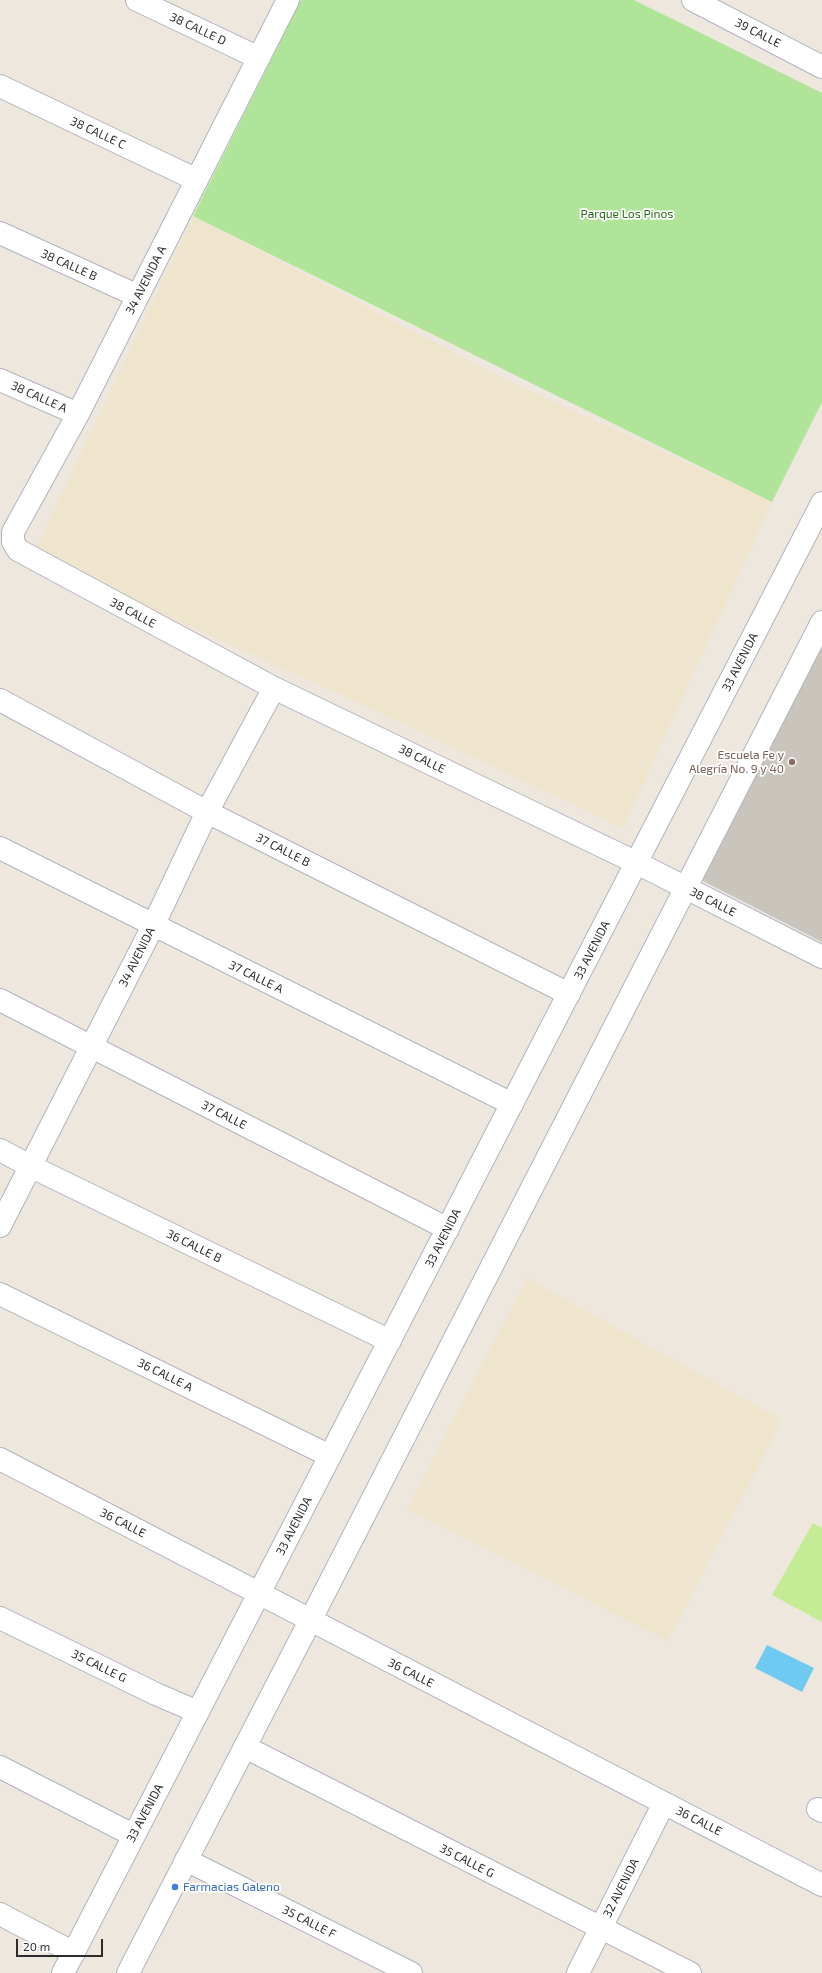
<!DOCTYPE html>
<html>
<head>
<meta charset="utf-8">
<style>
  body { margin:0 }
  #map { position:relative; width:822px; height:1973px; overflow:hidden; background:#ede7dd; font-family:"Exo 2",sans-serif }
  canvas { display:block }
  .scale { position:absolute; left:16px; top:1939px; width:87px; height:18px; box-sizing:border-box; border:2px solid #2b2b2b; border-top:0; padding-left:5px; font-size:12px; line-height:14px; white-space:nowrap; color:#2b2b2b; -webkit-text-stroke:3px #fff; paint-order:stroke }
</style>
</head>
<body>
<div id="map">
<canvas width="822" height="1973"></canvas>
<div class="scale">20 m</div>
</div>
<script>
const ctx = document.querySelector('canvas').getContext('2d');
ctx.lineJoin = 'round';
function paint(path, color) {
  ctx.fillStyle = color;
  ctx.fill(path, 'evenodd');
}
function poly(rows) {
  const path = new Path2D();
  for (const r of rows) {
    path.moveTo(r[0], r[1]);
    for (let i = 2; i < r.length; i += 2) path.lineTo(r[i], r[i + 1]);
  }
  return path;
}
function stroke(path, color, width, dash) {
  ctx.strokeStyle = color;
  ctx.lineWidth = width;
  ctx.lineCap = dash ? 'butt' : 'round';
  ctx.setLineDash(dash || []);
  ctx.stroke(path);
}
function write(font, color, halo, rows, align = 'center') {
  ctx.font = font + ' "Exo 2",sans-serif';
  ctx.lineWidth = 3.5;
  ctx.setLineDash([]);
  ctx.textBaseline = 'middle';
  ctx.strokeStyle = halo;
  ctx.fillStyle = color;
  for (const [text, x, y, turn = 0] of rows) {
    ctx.save();
    ctx.translate(x, y);
    ctx.rotate((+turn || 0) * Math.PI / 180);
    ctx.textAlign = isNaN(turn) ? turn : align;
    if (halo) ctx.strokeText(text, 0, 0);
    ctx.fillText(text, 0, 0);
    ctx.restore();
  }
}
const education = poly([
  [193,216,505,379,772,502,623,828,348,698,33,555],
  [527,1278,782,1420,668,1641,407,1509]
]);
const green = poly([
  [301,0,634,0,822,93,822,402,772,502,193,216]
]);
const pitch = poly([
  [813,1523,822,1528,822,1622,772,1595]
]);
const water = poly([
  [767,1645,814,1668,802,1692,755,1668]
]);
const building = poly([
  [822,644,822,942,701,880]
]);
const street = poly([
  [137,0,259,58],
  [288,0,78,414,13,532,13,542,18,550,274,688,637,863,822,957],
  [693,0,822,67],
  [0,86,197,180],
  [0,233,138,296],
  [0,380,78,414],
  [0,700,207,812,569,994],
  [0,848,512,1104],
  [0,1000,448,1229],
  [0,1150,30,1166,390,1341],
  [0,1226,153,926,207,812,274,688],
  [0,1294,330,1456],
  [0,1459,822,1885],
  [0,1618,156,1694,198,1712],
  [245,1747,690,1973],
  [0,1767,133,1835],
  [818,1809,822,1811],
  [186,1860,411,1973],
  [0,1914,74,1953],
  [578,1973,664,1803]
]);
const secondary = poly([
  [63,1973,822,503],
  [128,1973,310,1621,822,622]
]);
const markers = [
  [792,762,4,"#8d6e63"],
  [175,1887,4,"#3f7fe0"]
];
const streetNames = [
  ["38 CALLE D",198,29,25],
  ["39 CALLE",758,33,27],
  ["38 CALLE C",98,133,25],
  ["38 CALLE B",69,265,24],
  ["34 AVENIDA A",146,280,-63],
  ["38 CALLE A",39,397,24],
  ["38 CALLE",133,613,28],
  ["33 AVENIDA",740,662,-63],
  ["38 CALLE",422,759,26],
  ["37 CALLE B",283,850,27],
  ["38 CALLE",713,902,27],
  ["33 AVENIDA",592,950,-63],
  ["34 AVENIDA",137,957,-63],
  ["37 CALLE A",256,977,26],
  ["37 CALLE",224,1115,27],
  ["33 AVENIDA",443,1238,-63],
  ["36 CALLE B",194,1246,26],
  ["36 CALLE A",165,1375,26],
  ["36 CALLE",123,1523,27],
  ["33 AVENIDA",294,1526,-63],
  ["35 CALLE G",99,1666,26],
  ["36 CALLE",411,1673,27],
  ["33 AVENIDA",145,1813,-62],
  ["36 CALLE",699,1821,27],
  ["35 CALLE G",467,1861,27],
  ["32 AVENIDA",621,1888,-63],
  ["35 CALLE F",309,1922,27]
];
const parkNames = [
  ["Parque Los Pinos",627,214]
];
const educationNames = [
  ["Escuela Fe y",784,755],
  ["Alegría No. 9 y 40",784,769]
];
const shopNames = [
  ["Farmacias Galeno",183,1887]
];
paint(education, '#efe5cd');
paint(green, '#b0e599');
paint(pitch, '#c4ec94');
paint(water, '#6fcaf1');
paint(building, '#c9c5bc');
stroke(street, '#b1b3bf', 24);
stroke(secondary, '#b1b3bf', 24);
stroke(street, '#fff', 22);
stroke(secondary, '#fff', 22);
for (const [x, y, r, color] of markers) {
  const dot = new Path2D();
  dot.arc(x, y, r, 0, 2 * Math.PI);
  ctx.fillStyle = color;
  ctx.fill(dot);
  stroke(dot, '#fff', 1.5);
}
write('12px', '#2b2b2b', '#fff', streetNames);
write('12px', '#276b19', '#fff', parkNames);
write('12px', '#785e54', '#fff', educationNames, 'right');
write('12px', '#366cbe', '#fff', shopNames, 'left');
</script>
</body>
</html>
